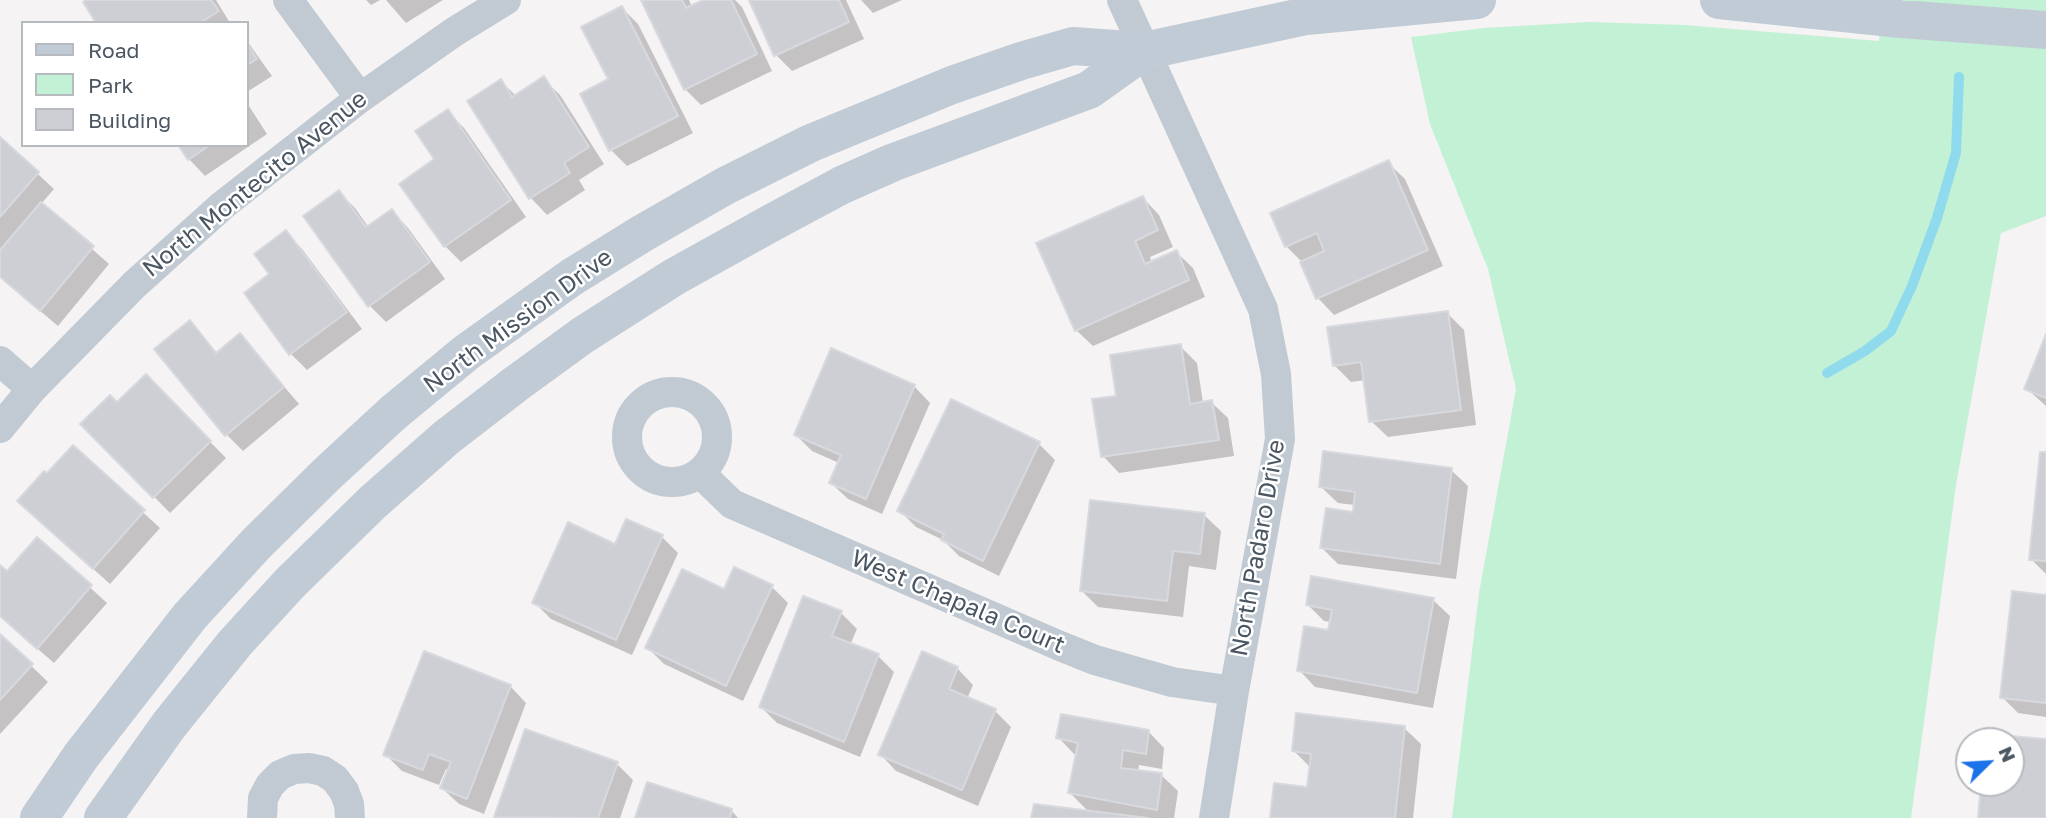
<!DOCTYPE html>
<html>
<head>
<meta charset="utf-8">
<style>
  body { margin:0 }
  #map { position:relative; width:2046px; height:818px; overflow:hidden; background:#f5f3f3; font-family:"Golos Text",sans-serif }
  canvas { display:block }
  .legend { position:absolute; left:21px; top:21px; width:228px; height:126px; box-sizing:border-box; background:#fff; border:2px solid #b7bbc0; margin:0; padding:9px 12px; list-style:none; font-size:21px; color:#4a5661 }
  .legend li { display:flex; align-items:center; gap:14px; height:35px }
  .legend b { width:35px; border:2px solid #b7bbc0 }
  .north { position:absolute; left:1955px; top:727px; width:70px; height:70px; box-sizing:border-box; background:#fff; border:2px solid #b7bbc0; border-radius:50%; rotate:66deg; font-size:19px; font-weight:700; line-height:28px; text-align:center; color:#4a5661 }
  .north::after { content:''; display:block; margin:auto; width:24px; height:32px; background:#1a73e8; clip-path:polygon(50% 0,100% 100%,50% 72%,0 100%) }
</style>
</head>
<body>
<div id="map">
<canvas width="2046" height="818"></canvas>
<ul class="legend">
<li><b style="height:9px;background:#c1cbd6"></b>Road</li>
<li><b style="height:19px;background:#c3f1d5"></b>Park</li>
<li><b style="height:19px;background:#cdcfd5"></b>Building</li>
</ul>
<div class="north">N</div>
</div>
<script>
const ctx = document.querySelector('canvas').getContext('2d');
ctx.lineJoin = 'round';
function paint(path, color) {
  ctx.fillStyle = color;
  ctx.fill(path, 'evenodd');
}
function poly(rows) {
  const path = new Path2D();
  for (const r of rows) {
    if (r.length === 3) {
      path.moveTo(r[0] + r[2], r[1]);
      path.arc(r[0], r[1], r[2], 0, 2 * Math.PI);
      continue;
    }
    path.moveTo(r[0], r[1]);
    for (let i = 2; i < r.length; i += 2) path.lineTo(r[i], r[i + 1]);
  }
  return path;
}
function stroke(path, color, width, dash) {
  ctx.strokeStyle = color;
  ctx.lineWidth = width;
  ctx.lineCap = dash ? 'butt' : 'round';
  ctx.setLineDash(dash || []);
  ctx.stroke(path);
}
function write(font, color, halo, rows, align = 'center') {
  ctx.font = font + ' "Golos Text",sans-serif';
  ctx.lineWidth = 5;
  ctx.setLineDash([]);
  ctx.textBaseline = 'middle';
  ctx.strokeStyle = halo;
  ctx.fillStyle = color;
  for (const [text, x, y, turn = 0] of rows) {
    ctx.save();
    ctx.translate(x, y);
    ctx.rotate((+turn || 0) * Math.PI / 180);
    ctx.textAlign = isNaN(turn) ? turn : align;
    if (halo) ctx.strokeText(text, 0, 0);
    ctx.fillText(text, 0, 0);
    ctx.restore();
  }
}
const green = poly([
  [1882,0,2046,0,2046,216,2001,233,1956,485,1911,818,1452,818,1479,593,1516,389,1488,269,1430,124,1411,37,1484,28,1588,22,1685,25,1879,41]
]);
const shadow = poly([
  [89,0,216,0,230,23,98,23],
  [366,0,380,0,371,5],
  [386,0,443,0,406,23],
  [642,0,689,0,692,7,707,0,735,0,742,7,772,71,701,105,685,89],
  [751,0,846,0,864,39,792,71,776,55],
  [861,0,902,0,873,13],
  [622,8,638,24,693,133,627,166,611,150],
  [247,41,272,76,247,92],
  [543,79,560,95,604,164,579,180,585,190,547,215,531,198,469,102,501,81,516,96],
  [247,103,267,134,205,176,189,159,180,145,247,145],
  [447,111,464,128,526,217,461,262,445,246],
  [0,139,54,189,41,204,109,264,58,326,0,277],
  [1388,163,1405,179,1443,266,1334,315,1318,298,1302,262,1286,246],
  [339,192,355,208,369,228,392,211,408,228,445,279,386,322,370,306,305,217],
  [1143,198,1159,215,1173,247,1150,257,1152,262,1176,252,1193,268,1205,297,1093,346,1076,330],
  [286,232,302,249,362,329,307,370,291,354],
  [1447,313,1464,330,1476,425,1388,437,1371,421,1365,380,1351,382,1334,365],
  [190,323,218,354,240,335,299,404,243,451,227,435],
  [2046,338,2046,406,2026,388],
  [1180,346,1197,363,1203,403,1211,402,1228,418,1234,456,1119,473,1103,456,1118,397],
  [146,377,226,458,170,513,83,424,118,405],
  [914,386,930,403,882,514,848,499,831,483,839,463,812,451,796,435],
  [1039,444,1055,460,999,576,959,556,943,540,916,527,899,510],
  [73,448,160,528,110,584,36,517,47,476],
  [2046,454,2046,574,2031,559],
  [1451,470,1468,486,1456,579,1338,564,1322,548,1354,514,1355,505,1338,503,1321,487],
  [1204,515,1221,531,1216,570,1189,566,1183,617,1098,607,1081,590],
  [662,537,678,553,632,655,551,619,534,602,616,546],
  [37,539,107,603,54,663,0,616,0,567,7,573],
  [772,587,788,603,743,701,664,664,647,647,725,592],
  [2046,597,2046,717,2018,713,2002,697],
  [1433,600,1450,616,1433,708,1315,687,1299,670,1330,632,1331,622,1324,621,1308,605],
  [841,613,857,629,850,645,878,656,894,672,860,757,777,723,761,707],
  [0,636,48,682,0,734],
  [957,668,973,685,967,699,995,711,1011,727,978,806,896,771,880,754],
  [510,686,526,703,484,814,459,804,442,788,449,770,446,769,439,785,402,771,385,754],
  [1404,728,1421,744,1413,818,1271,818,1309,789,1310,767,1294,751],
  [1148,731,1164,748,1162,769,1139,765,1138,772,1161,775,1178,791,1174,818,1033,818,1090,813,1070,793,1078,755,1074,754,1058,737],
  [617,764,633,780,620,818,496,817],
  [732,811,738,818,637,818]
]);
const stream = poly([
  [1827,373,1865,351,1891,331,1912,286,1937,218,1956,153,1959,77]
]);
const building = poly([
  [86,0,211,0,219,11,200,23,96,23,83,2,86,0],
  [641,0,682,0,686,8,703,0,731,0,757,54,684,90,641,0],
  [749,0,839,0,849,22,774,56,749,0],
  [622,6,678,116,609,151,580,94,608,79,581,27,622,6],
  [247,44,257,59,247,65,247,44],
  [544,76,589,147,564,163,570,173,529,199,467,101,501,79,512,97,544,76],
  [448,109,511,200,444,247,399,184,434,159,415,131,448,109],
  [0,137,39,172,0,217,0,137],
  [178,145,210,145,188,160,178,145],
  [1389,160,1428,250,1316,299,1300,262,1324,251,1317,233,1285,247,1270,213,1389,160],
  [339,190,366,227,392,209,430,262,368,307,303,216,339,190],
  [1143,196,1158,230,1135,241,1145,264,1177,250,1189,280,1075,331,1036,243,1143,196],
  [41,202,94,246,40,311,0,277,0,250,41,202],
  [286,230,347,312,289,355,244,293,269,274,254,254,286,230],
  [1448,311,1461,410,1369,422,1361,362,1333,366,1327,327,1448,311],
  [190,320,216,353,240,333,284,387,225,436,154,349,190,320],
  [2046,334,2046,398,2024,389,2046,334],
  [1181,344,1190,404,1212,400,1219,440,1101,457,1092,399,1116,396,1110,355,1181,344],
  [831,348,915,385,866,499,829,483,841,455,794,435,831,348],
  [146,374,211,441,153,498,80,424,110,395,117,402,146,374],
  [951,399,1040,442,983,561,941,540,944,534,897,511,951,399],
  [73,445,145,510,93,569,17,501,44,471,47,473,73,445],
  [1323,451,1452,468,1440,564,1320,548,1326,508,1353,512,1355,492,1319,487,1323,451],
  [2040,452,2046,452,2046,561,2029,560,2040,452],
  [1090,500,1205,513,1200,554,1173,551,1167,601,1080,591,1090,500],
  [626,519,663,535,616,640,532,603,568,522,615,544,626,519],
  [37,537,92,585,37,649,0,616,0,565,7,571,37,537],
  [734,567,773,585,726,686,645,648,682,569,724,589,734,567],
  [1311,576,1434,598,1417,693,1297,671,1304,626,1328,630,1332,610,1306,605,1311,576],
  [2012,591,2046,595,2046,703,2000,698,2012,591],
  [803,596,842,611,832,636,879,654,844,742,759,707,803,596],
  [0,634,33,664,0,700,0,634],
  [424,651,511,685,467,799,440,788,451,762,429,754,423,770,383,755,424,651],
  [922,651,958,667,949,689,996,709,962,790,878,755,922,651],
  [1296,713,1405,726,1395,818,1270,818,1274,783,1307,787,1311,754,1292,751,1296,713],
  [1061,714,1149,730,1146,754,1123,750,1121,768,1162,773,1157,810,1068,793,1078,743,1056,738,1061,714],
  [525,729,618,762,598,818,494,817,525,729],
  [1985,734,2046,739,2046,818,1978,818,1981,783,2011,783,2011,741,1985,741,1985,734],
  [647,782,732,809,730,818,635,818,647,782],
  [1034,804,1148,818,1031,818,1034,804]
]);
const street = poly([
  [288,0,360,98],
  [1122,0,1263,309,1276,374,1280,439,1234,691,1214,818],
  [0,361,32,389],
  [672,437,45],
  [0,428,32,389,134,285,223,205,360,98,454,32,506,0],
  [700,473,732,504,1060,646,1095,660,1172,682,1234,691],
  [262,818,263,798,270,785,280,775,294,769,309,768,323,771,335,779,344,791,349,804,350,818]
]);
const secondary = poly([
  [1719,0,1901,19,2046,30],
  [39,818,81,756,190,616,256,544,327,474,393,413,467,352,572,277,643,233,725,186,811,143,952,85,1021,61,1073,46,1144,51,1306,16,1477,0],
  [103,818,169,725,235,643,290,583,373,502,447,437,517,383,583,335,674,277,773,222,842,185,894,162,1089,90,1144,51]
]);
const streetNames = [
  ["North Montecito Avenue",255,184,-39],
  ["North Mission Drive",518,321,-36],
  ["North Padaro Drive",1258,548,-80],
  ["West Chapala Court",958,602,23]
];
paint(green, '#c3f1d5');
paint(shadow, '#0003');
stroke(stream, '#90daee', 10);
paint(building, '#cdcfd5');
stroke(building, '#d7d9de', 2);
stroke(street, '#c1cad2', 30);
stroke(secondary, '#c1cbd6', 38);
write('24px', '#4a5661', '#fff', streetNames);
</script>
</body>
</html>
